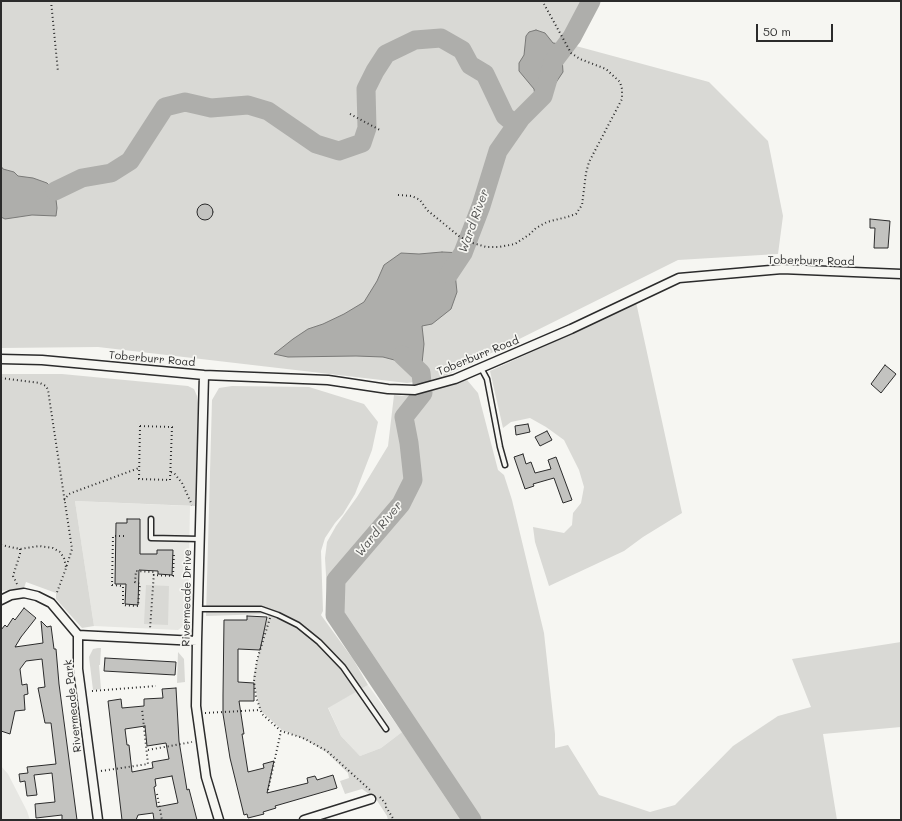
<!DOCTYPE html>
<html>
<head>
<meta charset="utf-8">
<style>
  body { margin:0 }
  #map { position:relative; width:902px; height:821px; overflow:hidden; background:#f6f6f2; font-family:Mali,sans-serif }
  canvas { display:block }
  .frame { position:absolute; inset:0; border:2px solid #2b2b2b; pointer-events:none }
  .scale { position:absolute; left:756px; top:24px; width:77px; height:18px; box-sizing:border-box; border:2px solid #2b2b2b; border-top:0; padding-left:5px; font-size:12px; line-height:14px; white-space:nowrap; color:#2b2b2b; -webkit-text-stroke:3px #f6f6f2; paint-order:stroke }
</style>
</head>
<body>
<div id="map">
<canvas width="902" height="821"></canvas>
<div class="frame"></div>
<div class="scale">50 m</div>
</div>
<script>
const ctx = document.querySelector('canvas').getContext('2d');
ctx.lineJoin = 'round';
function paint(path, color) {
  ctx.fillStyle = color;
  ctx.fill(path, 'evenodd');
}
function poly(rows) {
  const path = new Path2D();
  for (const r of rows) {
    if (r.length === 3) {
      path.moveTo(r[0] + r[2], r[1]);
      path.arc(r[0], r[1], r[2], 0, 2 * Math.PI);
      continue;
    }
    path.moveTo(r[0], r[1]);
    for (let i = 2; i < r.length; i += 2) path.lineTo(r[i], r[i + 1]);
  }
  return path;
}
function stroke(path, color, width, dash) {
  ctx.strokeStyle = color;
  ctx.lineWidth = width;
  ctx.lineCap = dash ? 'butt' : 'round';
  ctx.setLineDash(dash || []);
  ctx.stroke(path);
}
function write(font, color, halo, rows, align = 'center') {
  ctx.font = font + ' Mali,sans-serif';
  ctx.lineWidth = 3.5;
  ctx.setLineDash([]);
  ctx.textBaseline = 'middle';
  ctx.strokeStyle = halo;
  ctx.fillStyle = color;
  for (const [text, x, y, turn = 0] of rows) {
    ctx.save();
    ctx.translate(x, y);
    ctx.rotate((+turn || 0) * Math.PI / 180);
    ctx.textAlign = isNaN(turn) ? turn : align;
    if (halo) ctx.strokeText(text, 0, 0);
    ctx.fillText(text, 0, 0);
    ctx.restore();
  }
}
const built = poly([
  [75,501,190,506,188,616,185,623,182,627,178,630,94,626],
  [368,685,402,732,381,748,360,756,341,736,328,707],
  [1,766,8,774,27,811,30,820,1,820]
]);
const green = poly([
  [1,1,594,1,576,46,709,82,768,141,783,216,778,254,678,260,439,379,407,383,98,347,1,348],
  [636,302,682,513,643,537,624,551,549,586,535,542,533,527,564,533,572,525,573,513,581,503,584,487,579,470,564,440,546,427,530,418,511,422,503,428,490,371,565,337],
  [1,374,62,374,188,386,194,389,197,396,198,403,195,506,75,501,94,626,82,628,56,599,56,593,26,582,24,588,1,591],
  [467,380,478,393,498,470,504,475,512,500,544,633,555,734,555,748,568,745,599,795,650,812,675,805,733,746,778,716,811,707,792,659,901,642,901,727,823,734,837,820,480,820,464,804,339,618,337,611,328,609,325,558,327,542,336,526,357,497,388,446,394,395,403,396,423,393],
  [232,386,309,387,364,404,378,422,372,450,355,494,343,514,335,523,325,538,321,551,323,611,321,615,353,659,368,685,328,708,341,736,360,756,381,748,402,732,463,820,388,820,387,816,376,799,362,789,345,794,340,781,349,778,348,773,326,752,306,740,282,730,260,710,253,678,268,614,206,616,212,400,219,388],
  [146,585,169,586,168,625,144,624],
  [98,648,101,648,100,665,99,665,101,689,93,690,89,657,93,649],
  [178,652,184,659,185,682,177,683]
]);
const water = poly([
  [536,30,545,33,553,43,560,44,562,42,568,50,562,57,563,72,555,84,550,97,546,100,537,110,528,102,535,96,534,89,519,71,519,63,524,55,526,36,529,32,536,30],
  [1,166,3,169,14,172,18,176,33,178,47,183,55,191,57,208,56,216,32,215,5,219,1,217,1,166],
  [442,252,463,253,455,273,457,292,451,309,432,324,422,326,424,344,421,373,402,362,383,357,356,356,288,357,274,354,293,339,308,329,323,324,344,314,364,302,377,281,384,265,401,253,419,254,442,252]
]);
const river = poly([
  [55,191,82,178,111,173,130,161,165,107,185,102,211,108,248,105,268,111,316,144,339,151,362,143,367,128,366,89,375,71,386,54,415,40,441,38,462,50,470,65,485,74,505,116,516,125],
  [449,274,463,253,481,206,498,151,521,118,543,96,553,62,572,37,591,1],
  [402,355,421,373,423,393,404,417,409,443,413,480,401,504,336,580,335,615,472,820]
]);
const building = poly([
  [205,212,8],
  [870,219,890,221,888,248,874,248,875,228,870,228,870,219],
  [885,365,896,374,881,393,871,384,885,365],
  [528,424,530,432,516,435,515,426,528,424],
  [547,431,552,440,540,446,535,437,547,431],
  [523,454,526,464,531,462,535,473,551,469,548,460,556,457,572,500,563,503,554,478,533,484,534,486,525,489,514,457,523,454],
  [127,519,140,519,140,554,157,554,157,550,173,550,172,575,158,574,158,571,139,570,138,605,125,604,126,584,115,584,116,523,127,523,127,519],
  [24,608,36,618,21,637,15,647,43,643,41,621,47,627,51,626,54,649,56,649,59,684,77,820,62,820,62,815,36,818,35,804,55,802,52,773,34,775,37,795,27,796,25,781,20,782,19,774,28,773,27,767,56,764,51,723,45,723,38,688,45,687,42,659,26,661,20,669,22,685,27,684,28,694,24,695,25,710,15,711,10,734,1,731,1,630,5,625,7,627,13,618,15,620,24,608],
  [247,616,267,617,260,650,238,649,238,682,254,683,254,701,239,701,244,734,242,734,248,772,264,768,263,764,274,761,267,793,308,783,307,778,315,776,317,780,333,775,337,788,275,806,276,808,263,812,264,814,248,818,247,814,244,815,230,758,223,714,223,695,224,620,247,620,247,616],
  [105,658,176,662,175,675,104,671,105,658],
  [176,688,179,741,187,790,189,789,197,820,154,820,153,813,138,815,136,820,122,820,108,701,121,699,122,708,144,706,144,699,163,698,162,689,176,688],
  [145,726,147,746,166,743,169,759,152,762,153,768,132,772,129,745,127,745,125,729,145,726],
  [172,776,178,803,157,807,154,787,156,786,155,779,172,776]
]);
const path = poly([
  [51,1,58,72],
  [350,114,380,130],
  [398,195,412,196,420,200,427,210,460,237,473,243,486,247,499,247,515,244,530,234,536,228,547,222,567,217,576,214,582,205,586,173,589,162,622,99,622,89,620,82,606,69,580,59,571,53,544,4],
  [1,378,40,383,46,386,48,390,72,549,66,568,56,595],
  [140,426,172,427,170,480,139,479,140,426],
  [171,472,174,473,182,483,192,505],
  [64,500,69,494,74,492,139,468],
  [124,536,113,536,112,585,123,586,123,605,138,606,140,584,135,582,136,571,154,572,150,629],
  [1,545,20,549,39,546,53,548,60,552,64,558,66,567],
  [153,575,173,576,174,553],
  [17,584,13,576,20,554,20,549],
  [270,618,257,660,254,681,256,697,262,714,281,731,303,738,327,751,370,790],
  [92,691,156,686],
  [205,713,260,710],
  [148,750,192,742],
  [101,771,148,764,142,709],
  [268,790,281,731],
  [157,794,162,820],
  [380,797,386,804,386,807,394,820]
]);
const lane = poly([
  [481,368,487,379,500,447,505,465],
  [151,519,151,538,200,539],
  [198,609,261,609,278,615,298,625,319,642,343,667,386,729]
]);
const street = poly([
  [1,359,42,360,204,375,328,380,388,389,415,390,455,379,571,329,679,278,782,269,901,274],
  [204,375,197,641,196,706,206,777,219,820],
  [1,600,11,595,24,593,37,596,51,603,78,635],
  [98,820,78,669,78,635,197,641],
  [304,820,371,799]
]);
const streetNames = [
  ["Toberburr Road",811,261,1],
  ["Toberburr Road",478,356,-22],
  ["Toberburr Road",152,359,5],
  ["Rivermeade Drive",187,598,-89],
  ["Rivermeade Park",73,706,-96]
];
const waterNames = [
  ["Ward River",474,221,-70],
  ["Ward River",379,529,-51]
];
paint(built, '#e7e7e3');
paint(green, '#d9d9d5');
paint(water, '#aeaeab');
stroke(water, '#7a7a78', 1);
stroke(river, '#aeaeab', 19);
paint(building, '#c3c3c0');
stroke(building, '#2b2b2b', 1);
stroke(lane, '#2b2b2b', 7);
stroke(street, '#2b2b2b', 11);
stroke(path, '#2b2b2b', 2, [1, 3]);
stroke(lane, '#f6f6f2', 4);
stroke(street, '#f6f6f2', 8);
write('11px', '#2b2b2b', '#f6f6f2', streetNames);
write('italic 12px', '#525251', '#f6f6f2', waterNames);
</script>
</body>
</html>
